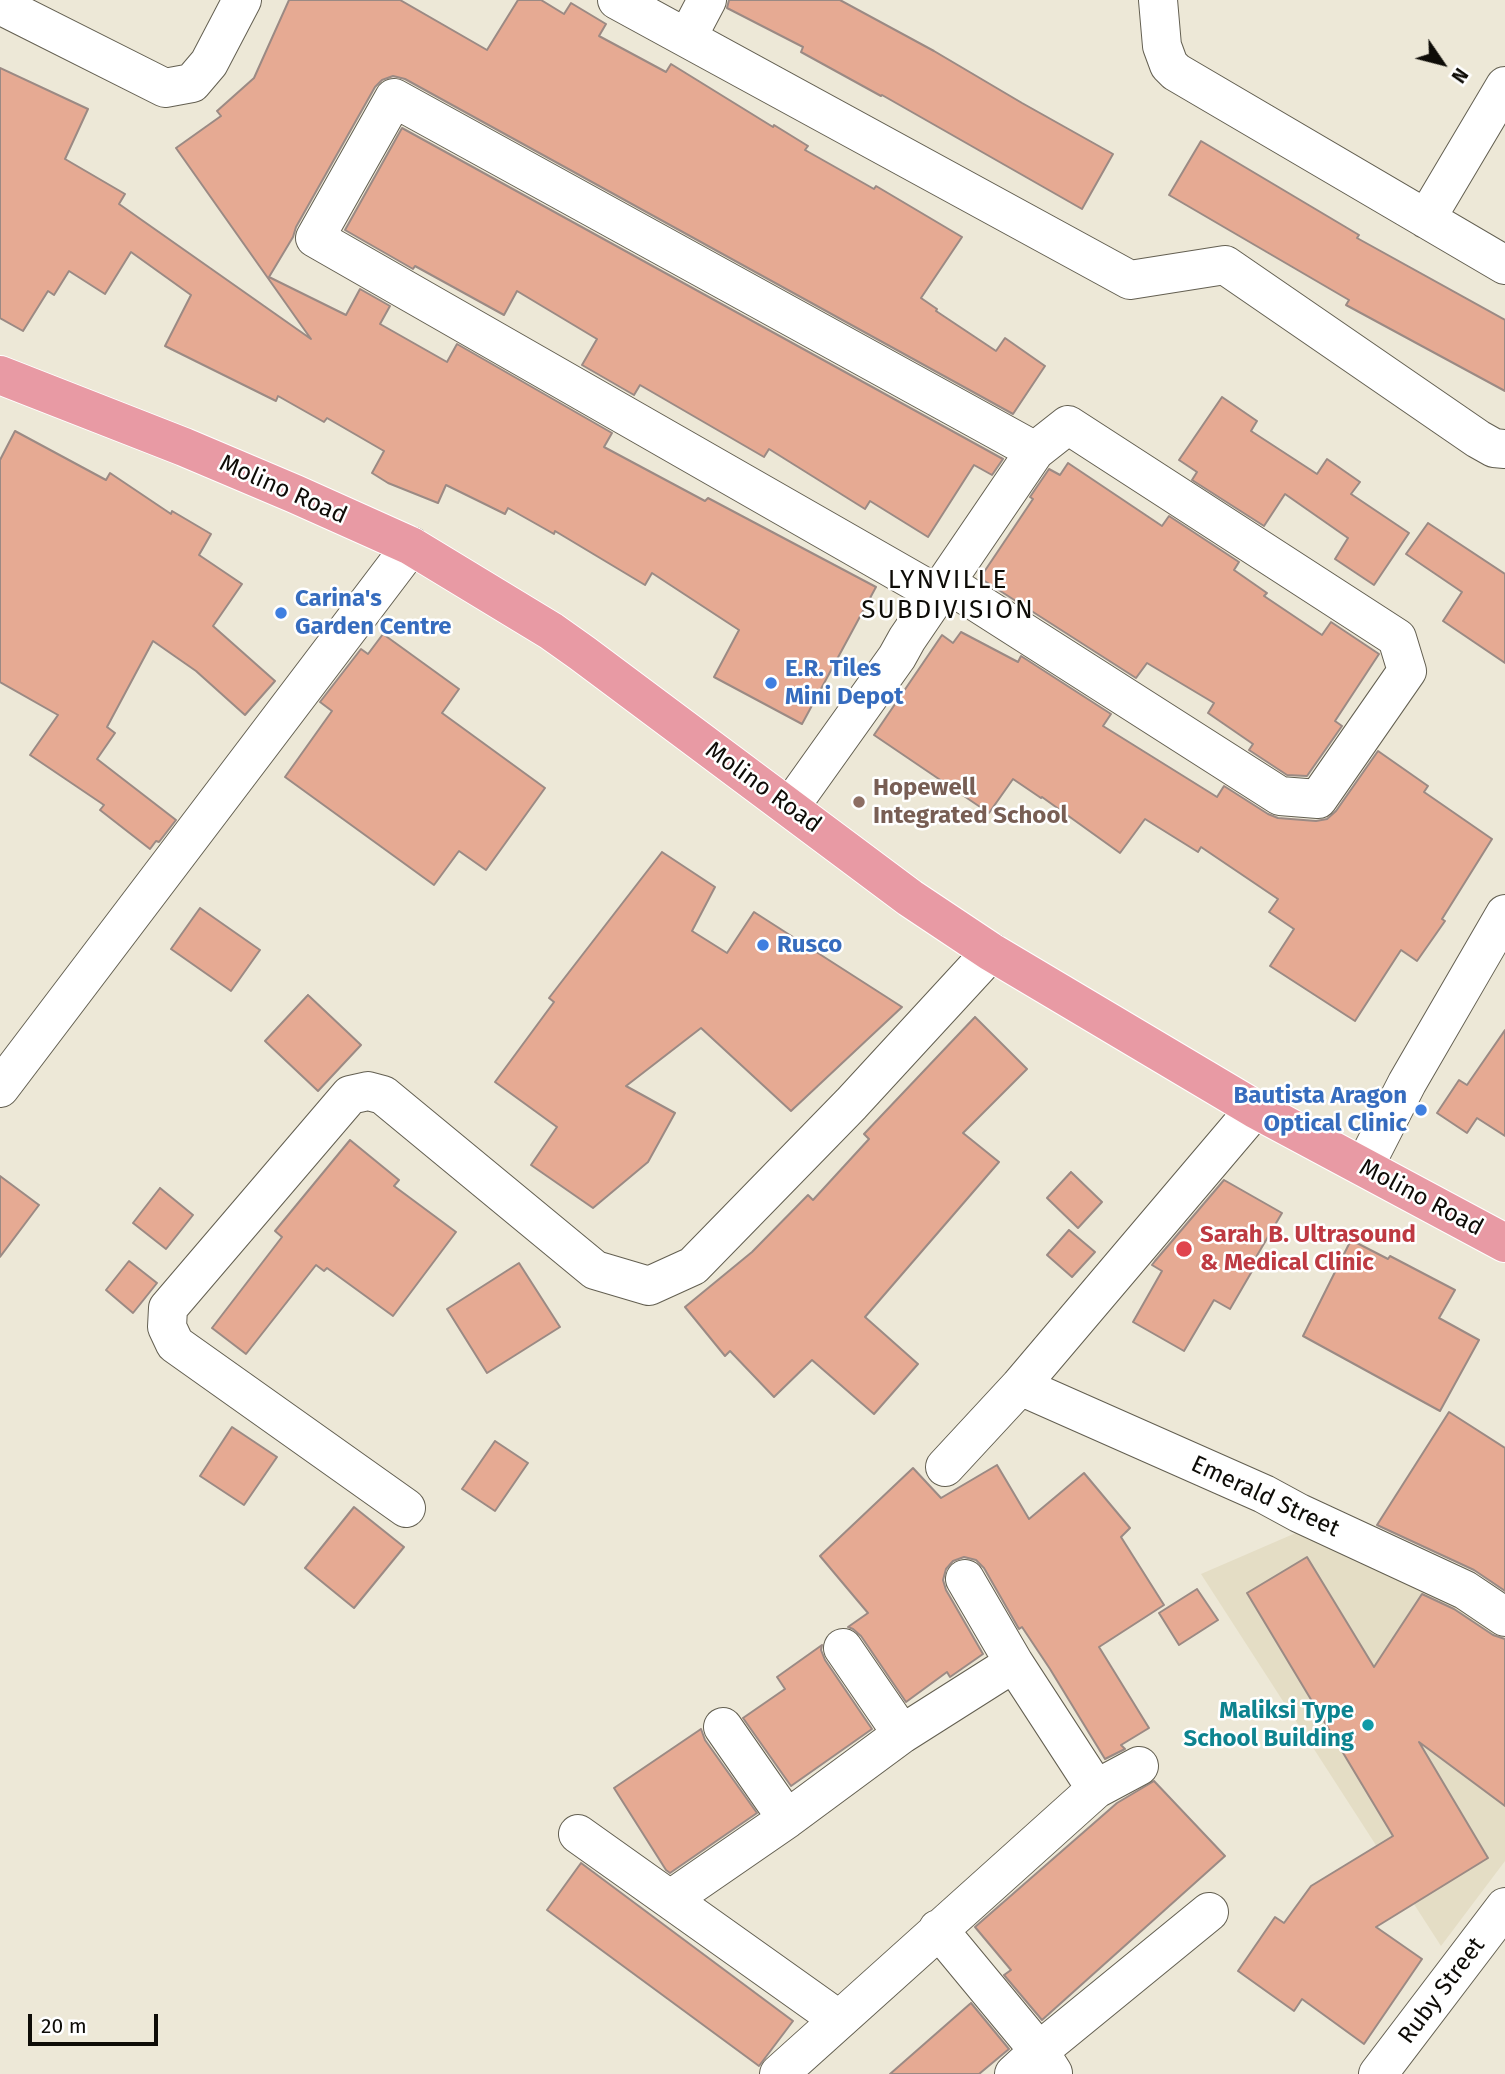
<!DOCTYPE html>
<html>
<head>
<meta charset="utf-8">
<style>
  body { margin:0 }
  #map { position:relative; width:1505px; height:2074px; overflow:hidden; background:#ede8d7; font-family:"Fira Sans",sans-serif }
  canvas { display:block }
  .north { position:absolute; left:1407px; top:28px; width:70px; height:70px; -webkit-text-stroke:5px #fff; paint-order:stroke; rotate:125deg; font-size:19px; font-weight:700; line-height:28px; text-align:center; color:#0e0c07 }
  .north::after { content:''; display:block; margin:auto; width:24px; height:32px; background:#0e0c07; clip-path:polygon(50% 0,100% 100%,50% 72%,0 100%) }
  .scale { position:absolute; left:28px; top:2014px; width:130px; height:32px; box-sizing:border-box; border:4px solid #0e0c07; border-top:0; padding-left:9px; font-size:21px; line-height:24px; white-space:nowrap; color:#0e0c07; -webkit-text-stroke:5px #fff; paint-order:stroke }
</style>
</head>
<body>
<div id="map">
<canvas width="1505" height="2074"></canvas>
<div class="north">N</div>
<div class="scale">20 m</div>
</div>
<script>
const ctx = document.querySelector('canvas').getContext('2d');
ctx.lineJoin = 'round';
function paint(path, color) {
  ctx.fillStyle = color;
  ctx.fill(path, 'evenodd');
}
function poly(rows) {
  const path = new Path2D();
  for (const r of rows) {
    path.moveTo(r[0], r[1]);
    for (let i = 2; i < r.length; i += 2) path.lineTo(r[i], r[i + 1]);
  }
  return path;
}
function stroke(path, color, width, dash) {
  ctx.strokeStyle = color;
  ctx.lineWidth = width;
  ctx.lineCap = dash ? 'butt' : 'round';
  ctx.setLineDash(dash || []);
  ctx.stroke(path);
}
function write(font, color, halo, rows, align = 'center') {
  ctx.font = font + ' "Fira Sans",sans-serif';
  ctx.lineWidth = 5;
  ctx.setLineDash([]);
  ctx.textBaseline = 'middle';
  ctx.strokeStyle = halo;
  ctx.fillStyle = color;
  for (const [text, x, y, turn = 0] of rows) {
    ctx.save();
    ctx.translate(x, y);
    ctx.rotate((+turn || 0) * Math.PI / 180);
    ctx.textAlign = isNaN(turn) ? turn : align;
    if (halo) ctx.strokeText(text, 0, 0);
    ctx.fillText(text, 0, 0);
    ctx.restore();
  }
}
const built = poly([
  [1305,1529,1450,1599,1505,1639,1505,1861,1441,1946,1201,1574]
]);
const building = poly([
  [289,0,400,0,487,50,518,0,541,0,564,14,571,3,606,24,599,36,666,72,671,64,773,127,774,125,808,146,805,150,874,189,876,186,962,237,921,298,937,309,936,311,996,351,1005,338,1045,366,1013,414,405,79,393,76,382,80,375,87,296,227,293,237,269,277,346,315,360,289,390,306,380,324,447,362,457,344,612,433,604,447,705,501,708,498,876,587,802,724,714,677,739,630,652,573,645,585,555,531,554,534,508,508,505,514,446,485,438,503,388,483,372,473,384,451,327,418,324,422,278,396,276,401,165,346,191,295,131,252,105,294,69,271,54,295,48,291,23,331,0,318,0,68,88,109,65,159,125,194,119,204,311,339,176,148,221,116,217,111,254,78,289,0],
  [729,0,840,0,934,51,1022,103,1113,154,1082,209,882,95,881,96,801,52,803,47,727,8,729,0],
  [402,128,1003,459,992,475,974,465,928,537,870,501,865,509,769,449,764,457,640,385,634,395,582,365,597,339,517,291,504,315,415,266,413,269,345,230,402,128],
  [1201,141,1359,235,1357,238,1505,320,1505,391,1346,305,1349,300,1169,195,1201,141],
  [1222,397,1257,421,1251,431,1317,474,1327,459,1360,482,1351,494,1409,533,1374,585,1335,559,1348,538,1285,494,1264,526,1192,480,1197,472,1179,460,1222,397],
  [15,431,106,480,110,473,171,514,172,511,211,534,199,555,242,584,213,626,275,681,245,715,196,671,153,641,107,727,115,733,97,759,176,820,159,842,156,841,150,849,100,810,104,805,30,755,58,715,0,682,0,460,15,431],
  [1068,463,1162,526,1169,516,1239,562,1234,570,1267,593,1264,596,1322,635,1331,622,1379,654,1335,721,1342,726,1307,776,1287,775,1249,750,1253,744,1208,713,1214,703,1147,663,1136,678,980,578,1033,499,1030,497,1049,469,1060,475,1068,463],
  [1428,523,1505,574,1505,663,1443,621,1462,592,1406,554,1428,523],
  [961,632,1018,662,1021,656,1111,714,1103,726,1217,797,1224,786,1268,814,1278,818,1316,821,1327,819,1336,811,1378,751,1428,786,1424,792,1492,839,1442,919,1445,921,1417,961,1401,950,1355,1021,1270,966,1294,929,1269,912,1278,899,1201,847,1198,852,1145,819,1120,853,1042,797,1041,798,1013,779,989,813,874,735,942,635,953,643,961,632],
  [383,634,459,689,442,713,545,788,486,870,459,851,434,885,285,777,332,711,320,702,361,649,368,654,383,634],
  [662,852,715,887,692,931,727,953,754,912,902,1007,791,1111,701,1028,626,1086,675,1113,648,1162,593,1208,531,1165,557,1127,495,1082,554,1002,549,998,662,852],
  [200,908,260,950,231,991,171,949,200,908],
  [308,995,361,1045,318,1091,265,1041,308,995],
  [975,1017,1027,1069,963,1133,999,1162,865,1317,918,1364,874,1414,812,1360,774,1397,730,1351,725,1356,685,1307,752,1252,808,1195,813,1200,869,1139,864,1134,975,1017],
  [1505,1030,1505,1136,1477,1118,1467,1133,1437,1113,1459,1080,1467,1085,1505,1030],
  [350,1140,399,1180,394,1186,456,1232,393,1316,327,1268,324,1271,316,1265,246,1354,212,1328,282,1237,275,1231,350,1140],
  [1071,1172,1102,1202,1078,1228,1047,1198,1071,1172],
  [0,1176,39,1205,0,1257,0,1176],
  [1224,1180,1282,1213,1252,1264,1255,1266,1230,1309,1214,1300,1184,1351,1133,1322,1162,1271,1152,1265,1155,1261,1224,1180],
  [160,1188,193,1215,166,1249,133,1223,160,1188],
  [1069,1230,1095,1252,1072,1277,1047,1255,1069,1230],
  [1351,1240,1388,1259,1390,1256,1455,1290,1439,1318,1479,1340,1440,1411,1303,1336,1351,1240],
  [129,1261,157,1283,133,1313,106,1290,129,1261],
  [519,1263,560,1327,487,1373,447,1309,519,1263],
  [1449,1412,1505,1448,1505,1591,1474,1570,1377,1525,1449,1412],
  [232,1427,277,1457,244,1505,200,1476,232,1427],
  [495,1441,528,1463,495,1511,462,1489,495,1441],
  [997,1465,1029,1519,1084,1473,1130,1528,1121,1537,1164,1605,1099,1647,1149,1728,1121,1745,1125,1749,1105,1759,1050,1669,1022,1627,1019,1629,984,1568,976,1560,964,1557,953,1561,946,1569,943,1580,946,1590,983,1654,950,1677,947,1672,906,1702,861,1636,853,1629,848,1627,868,1613,820,1556,913,1468,941,1498,997,1465],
  [354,1507,404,1547,354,1608,305,1568,354,1507],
  [1307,1557,1374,1667,1422,1594,1454,1609,1493,1635,1505,1639,1505,1806,1419,1742,1488,1858,1376,1927,1422,1959,1364,2044,1302,1999,1294,2011,1238,1971,1275,1917,1284,1923,1311,1886,1393,1836,1247,1593,1307,1557],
  [1197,1589,1218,1620,1179,1645,1159,1613,1197,1589],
  [822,1645,821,1650,825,1660,872,1729,791,1786,743,1718,785,1689,777,1677,822,1645],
  [701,1729,705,1740,757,1813,670,1873,666,1870,614,1788,701,1729],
  [1154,1781,1225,1856,1042,2020,1004,1975,1011,1970,975,1927,1117,1803,1154,1781],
  [581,1863,793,2021,759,2066,547,1910,581,1863],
  [971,2003,1009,2049,979,2074,890,2074,971,2003]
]);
const street = poly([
  [617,0,1130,280,1225,265,1478,439,1494,448,1505,449],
  [1158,0,1162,46,1169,65,1176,72,1505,265],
  [0,5,165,88,192,83,209,63,242,0],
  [687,38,707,0],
  [1426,219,1505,86],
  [937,594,315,238,394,98,1035,451],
  [790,807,897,657,907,639,1035,451,1068,425,1397,638,1407,671,1318,799,1280,796,945,582],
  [0,1088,411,546],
  [1364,1167,1407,1083,1505,914],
  [1020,1386,1264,1494,1299,1513,1465,1590,1505,1617],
  [945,1467,1020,1386,1255,1109],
  [406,1508,175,1344,167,1327,168,1308,350,1095,368,1091,383,1095,595,1270,649,1286,693,1266,851,1104,991,952],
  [965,1579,1014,1663,1096,1789],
  [843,1648,902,1734],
  [723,1727,787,1819],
  [578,1834,838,2019],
  [671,1899,787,1819,902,1734,1014,1663],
  [938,1929,1039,2051,1053,2073],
  [779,2074,1096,1789,1139,1766],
  [1014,2074,1039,2051,1209,1912],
  [1378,2074,1505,1907]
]);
const primary = poly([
  [0,375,184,447,295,494,411,546,551,631,582,653,910,898,991,952,1255,1109,1505,1243]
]);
const markers = [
  [281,613,7,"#3f7fe0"],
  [771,683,7,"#3f7fe0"],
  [859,802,7,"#8d6e63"],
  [763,945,7,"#3f7fe0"],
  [1421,1110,7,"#3f7fe0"],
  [1184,1249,9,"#e0444e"],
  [1368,1725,7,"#0f9aa8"]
];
const streetNames = [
  ["Molino Road",283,490,24],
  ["Molino Road",763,788,36],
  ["Molino Road",1421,1198,28],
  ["Emerald Street",1265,1497,25],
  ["Ruby Street",1442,1991,-53]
];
const shopNames = [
  ["Carina's",295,599],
  ["Garden Centre",295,627],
  ["E.R. Tiles",785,669],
  ["Mini Depot",785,697],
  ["Rusco",777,945],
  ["Bautista Aragon",1407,1096,"right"],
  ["Optical Clinic",1407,1124,"right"]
];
const educationNames = [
  ["Hopewell",873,788],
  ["Integrated School",873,816]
];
const healthNames = [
  ["Sarah B. Ultrasound",1200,1235],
  ["& Medical Clinic",1200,1263]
];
const cultureNames = [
  ["Maliksi Type",1354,1711],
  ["School Building",1354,1739]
];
const neighbourhoodNames = [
  ["LYNVILLE",948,581],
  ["SUBDIVISION",948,611]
];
paint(built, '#e4ddc5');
paint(building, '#e6aa93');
stroke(building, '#9b8a84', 2);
stroke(street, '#635f51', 40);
stroke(primary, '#fff', 40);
stroke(street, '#fff', 38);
stroke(primary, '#e89aa4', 38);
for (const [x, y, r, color] of markers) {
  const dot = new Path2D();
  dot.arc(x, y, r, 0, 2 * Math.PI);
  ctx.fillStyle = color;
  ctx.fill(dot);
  stroke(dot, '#fff', 2.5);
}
write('24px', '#0e0c07', '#fff', streetNames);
write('bold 24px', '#366cbe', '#fff', shopNames, 'left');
write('bold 24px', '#785e54', '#fff', educationNames, 'left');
write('bold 24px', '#be3a42', '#fff', healthNames, 'left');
write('bold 24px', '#0d838f', '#fff', cultureNames, 'right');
ctx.letterSpacing = '2px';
write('26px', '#0e0c07', '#fff', neighbourhoodNames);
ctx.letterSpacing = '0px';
</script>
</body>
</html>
